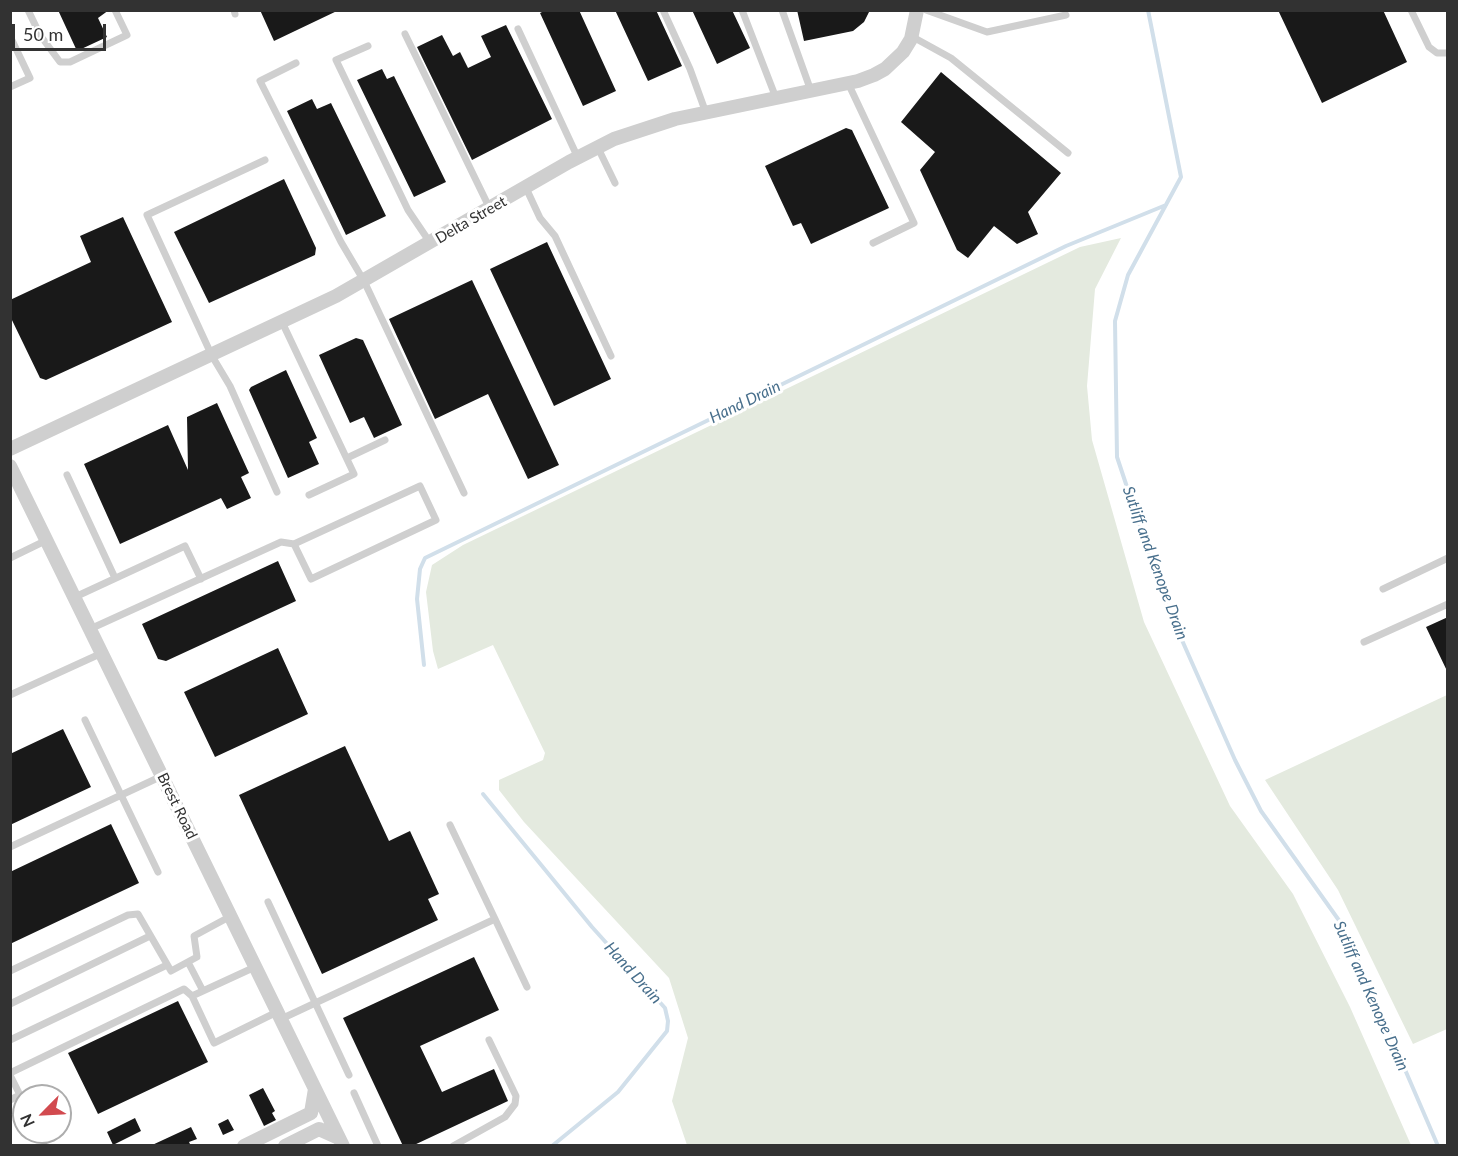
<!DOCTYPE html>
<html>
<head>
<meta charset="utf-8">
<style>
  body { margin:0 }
  #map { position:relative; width:1458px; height:1156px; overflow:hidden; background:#fff; font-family:Lato,sans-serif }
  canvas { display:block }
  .frame { position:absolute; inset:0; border:12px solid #323232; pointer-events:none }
  .north { position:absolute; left:12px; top:1084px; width:60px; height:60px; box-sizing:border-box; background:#fff; border:2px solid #adadad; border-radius:50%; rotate:246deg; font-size:16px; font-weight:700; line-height:24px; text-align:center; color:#323232 }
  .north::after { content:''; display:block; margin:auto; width:21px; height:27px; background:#d24a4f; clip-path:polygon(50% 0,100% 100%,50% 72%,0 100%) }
  .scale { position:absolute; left:12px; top:24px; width:94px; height:27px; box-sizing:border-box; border:3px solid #323232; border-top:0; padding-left:8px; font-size:18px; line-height:21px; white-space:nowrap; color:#323232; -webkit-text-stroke:4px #fff; paint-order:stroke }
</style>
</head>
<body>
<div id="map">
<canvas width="1458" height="1156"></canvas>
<div class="frame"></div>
<div class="north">N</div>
<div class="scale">50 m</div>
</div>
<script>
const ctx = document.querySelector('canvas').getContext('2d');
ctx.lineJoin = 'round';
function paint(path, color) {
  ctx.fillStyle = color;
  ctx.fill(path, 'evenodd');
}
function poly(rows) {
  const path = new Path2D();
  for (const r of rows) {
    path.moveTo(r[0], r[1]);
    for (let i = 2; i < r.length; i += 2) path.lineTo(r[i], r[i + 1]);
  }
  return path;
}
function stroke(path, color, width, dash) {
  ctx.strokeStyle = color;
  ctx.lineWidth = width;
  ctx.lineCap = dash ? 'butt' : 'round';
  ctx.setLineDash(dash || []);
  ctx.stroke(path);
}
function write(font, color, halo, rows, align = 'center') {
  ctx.font = font + ' Lato,sans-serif';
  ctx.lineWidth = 6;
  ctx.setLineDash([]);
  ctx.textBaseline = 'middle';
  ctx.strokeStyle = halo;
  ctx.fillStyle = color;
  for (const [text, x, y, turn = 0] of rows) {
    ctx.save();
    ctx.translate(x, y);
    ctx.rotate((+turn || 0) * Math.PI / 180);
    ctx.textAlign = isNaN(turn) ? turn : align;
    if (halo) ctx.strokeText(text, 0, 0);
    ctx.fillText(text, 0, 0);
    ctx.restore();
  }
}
const green = poly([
  [1121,238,1095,289,1087,386,1092,440,1144,622,1230,806,1293,894,1350,1007,1411,1145,687,1145,672,1101,688,1038,669,978,524,822,499,790,499,780,543,760,545,753,493,645,438,669,433,651,426,592,432,565,463,545,1080,247],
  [1447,695,1447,1029,1413,1044,1338,890,1265,780]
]);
const stream = poly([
  [1148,10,1181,177,1128,275,1115,321,1117,457,1166,604,1235,760,1261,811,1343,926,1438,1146],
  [424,665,417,599,420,569,425,558,1066,246,1166,205],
  [483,794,592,927,665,1008,668,1021,667,1031,618,1092,552,1146]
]);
const building = poly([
  [58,10,109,10,98,18,107,37,77,51],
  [260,10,339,10,274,41],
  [546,10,579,10,616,91,583,106,540,13],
  [615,10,656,10,682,66,648,81],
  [692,10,732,10,750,48,717,64],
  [797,10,870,10,864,22,853,31,804,41],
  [1278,10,1383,10,1407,62,1322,103],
  [506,25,552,119,472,160,417,47,442,35,453,56,460,52,468,68,491,57,481,36],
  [382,69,387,79,394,76,446,182,414,197,357,80],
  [941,72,1061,173,1028,212,1038,234,1017,244,994,226,968,258,957,250,920,170,935,152,901,122],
  [312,99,317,109,331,103,386,216,346,235,287,111],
  [846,128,852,130,889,208,811,244,801,223,793,226,765,166],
  [284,179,316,248,315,255,209,303,174,232],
  [123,217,172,322,46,380,40,378,10,316,10,300,91,262,80,236],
  [547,242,611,379,554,406,490,269],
  [472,280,559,465,528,479,488,394,435,419,389,319],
  [356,338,363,340,402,425,374,438,364,417,350,423,319,355],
  [286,370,317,438,309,442,319,464,288,478,249,390,251,387],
  [217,403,249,473,241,477,251,498,227,509,221,498,120,544,84,464,168,425,188,470,187,417],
  [278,561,296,601,166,661,158,659,142,624],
  [1448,617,1448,673,1426,627],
  [278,648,308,714,215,757,184,692],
  [63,729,91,787,10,825,10,754],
  [345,746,389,841,410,831,439,894,428,899,438,920,322,974,239,795],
  [111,824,139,883,10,944,10,872],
  [474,957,499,1010,420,1046,442,1092,494,1069,508,1101,412,1146,403,1146,343,1018],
  [178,1001,208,1062,98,1114,68,1053],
  [263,1088,275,1111,272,1113,276,1120,264,1126,249,1095],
  [135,1118,141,1131,113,1145,107,1132],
  [228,1119,234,1130,223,1135,218,1124],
  [191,1127,197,1139,189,1142,191,1146,150,1146]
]);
const lane = poly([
  [28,10,40,35,60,62,70,62,127,35,115,10],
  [234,10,235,14],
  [663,10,690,69,706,113],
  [742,10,776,98],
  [782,10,811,91],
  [926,10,987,32,1066,15],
  [1411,10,1429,47,1437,53,1448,53],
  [518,29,578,158],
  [405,34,490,209],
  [10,36,30,78,10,87],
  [911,36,951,58,1068,153],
  [368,46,336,60,408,210,431,244],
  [296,63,260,81,341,242,364,281,464,493],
  [848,83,914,223,873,243],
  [598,148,615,183],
  [265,160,147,215,212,356,230,386,277,492],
  [526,188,540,218,555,236,611,356],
  [282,322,354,474,309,495],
  [347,458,385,440],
  [67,475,115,578],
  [10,558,47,540],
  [1383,589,1448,558],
  [75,597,185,546,201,579],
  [90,629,281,542,294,544,311,579,436,520,420,486,294,544],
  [1364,642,1448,604],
  [10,695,102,653],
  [85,720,158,872],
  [450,825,495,919],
  [10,847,162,776],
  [268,902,349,1075],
  [188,962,203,991],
  [255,967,192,996,214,1043,277,1012],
  [10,971,128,915,138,914,171,971,197,957,194,936,231,916],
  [10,1004,150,936],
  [281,1019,495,919,527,987],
  [10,1040,167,965],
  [10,1073,184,989,192,996],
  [10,1075,24,1103],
  [354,1093,378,1146],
  [10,1100,20,1095],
  [453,1146,505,1117,515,1104,516,1096,489,1040]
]);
const street = poly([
  [10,449,336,296,569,162,614,139,675,119,858,81,874,75,885,69,903,52,911,39,917,10],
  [10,466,343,1146],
  [244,1146,311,1113,315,1089],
  [285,1146,319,1129,339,1138]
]);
const streetNames = [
  ["Delta Street",471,220,-30],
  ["Brest Road",177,806,64]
];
const waterNames = [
  ["Hand Drain",745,402,-26],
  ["Sutliff and Kenope Drain",1155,563,70],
  ["Hand Drain",633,973,48],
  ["Sutliff and Kenope Drain",1371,996,66]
];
paint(green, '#e4eadf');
stroke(stream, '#d1dfea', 4);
paint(building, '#191919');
stroke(lane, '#cfcfcf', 7);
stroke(street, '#cfcfcf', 14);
write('15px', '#323232', '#fff', streetNames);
write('italic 16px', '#486f8c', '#fff', waterNames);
</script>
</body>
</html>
